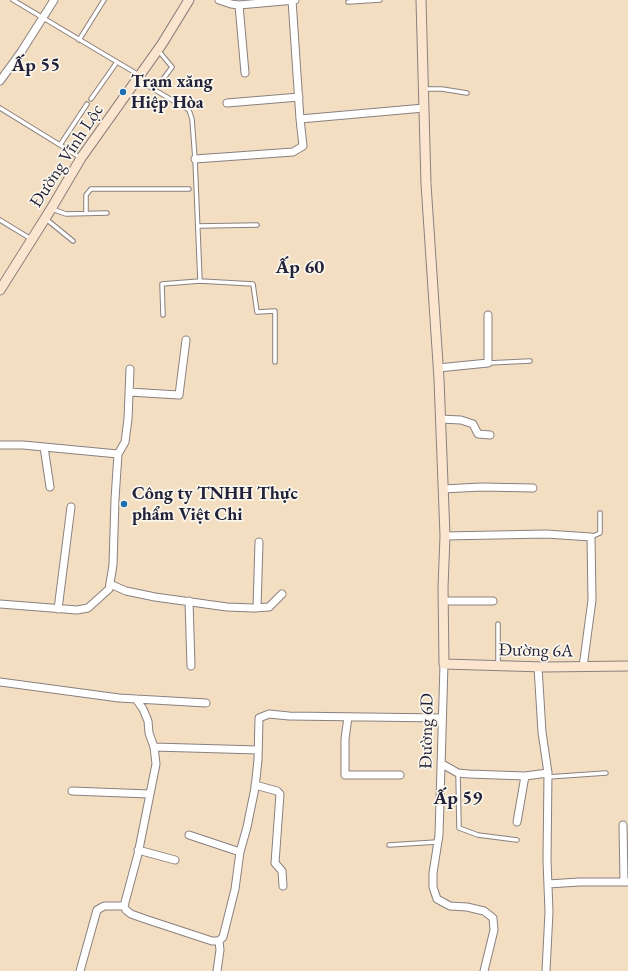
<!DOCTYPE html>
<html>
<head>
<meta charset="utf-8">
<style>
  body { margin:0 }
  canvas { display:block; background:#f3dec2 }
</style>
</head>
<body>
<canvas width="628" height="971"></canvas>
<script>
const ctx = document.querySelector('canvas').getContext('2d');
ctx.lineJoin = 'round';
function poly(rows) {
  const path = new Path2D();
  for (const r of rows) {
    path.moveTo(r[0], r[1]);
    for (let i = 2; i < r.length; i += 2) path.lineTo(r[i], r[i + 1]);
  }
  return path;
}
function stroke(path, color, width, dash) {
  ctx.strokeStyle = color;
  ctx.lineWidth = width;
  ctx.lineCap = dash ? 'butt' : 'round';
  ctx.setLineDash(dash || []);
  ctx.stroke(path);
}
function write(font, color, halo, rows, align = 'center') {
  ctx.font = font + ' "EB Garamond",serif';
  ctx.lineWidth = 3.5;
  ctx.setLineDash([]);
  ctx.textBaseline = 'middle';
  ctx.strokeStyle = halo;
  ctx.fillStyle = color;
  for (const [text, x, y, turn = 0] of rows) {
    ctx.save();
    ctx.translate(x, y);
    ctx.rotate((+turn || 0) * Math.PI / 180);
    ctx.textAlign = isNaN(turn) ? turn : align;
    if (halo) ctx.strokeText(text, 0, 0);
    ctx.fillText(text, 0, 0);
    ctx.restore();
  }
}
const lane = poly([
  [13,0,139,75],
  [348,2,380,0],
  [79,40,104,0],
  [137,80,158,86,172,67,158,50],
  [135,83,148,86,189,110,192,119,195,159,200,281],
  [425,89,442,89,467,93],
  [91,99,117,62],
  [0,108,81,158],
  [60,145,87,104],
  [52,209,66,214,107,213],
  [86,213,86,195,91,189,189,189],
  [46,219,73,241],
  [0,220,31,239],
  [198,226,257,225],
  [163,315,162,284,200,281,253,284,257,312,275,311,275,362],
  [488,363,530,361],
  [591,537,600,533,600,513],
  [498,665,498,624],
  [458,773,459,828,478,835,517,840],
  [548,777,606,773],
  [389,845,437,842]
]);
const street = poly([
  [219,0,231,4,239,5,295,0],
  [292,0,300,119],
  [239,5,245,73],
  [0,81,21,52,54,0],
  [227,103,299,97],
  [195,159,293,152,303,146,300,119,424,108],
  [438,368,488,363,488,315],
  [129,392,179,395,186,340],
  [440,419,461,420,473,424,478,434,490,435],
  [0,445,23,445,118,454,115,499,113,565,109,589,88,608,77,610,0,604],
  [44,447,50,487],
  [118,454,125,442,128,419,130,369],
  [443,489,481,487,533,488],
  [445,536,546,534,591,537,592,600,583,667],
  [110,584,126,591,155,597,227,607,253,608,269,607,282,594],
  [189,601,191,666],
  [443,601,493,601],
  [257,608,259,542],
  [58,609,71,507],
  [444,664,439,835,433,873,433,887,437,899,450,906,467,907,484,911,493,918,494,930,484,971],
  [538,667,542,732,548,773,547,860,549,912,546,971],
  [0,682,119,698,206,703],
  [348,717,345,739,345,775,400,775],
  [154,747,258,750],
  [442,764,458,773,469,774,525,776,548,773],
  [255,785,277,791,280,794,275,863,282,871,283,886],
  [72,791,149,794],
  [517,822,525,776],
  [623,825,624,882],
  [189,835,240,852],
  [138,850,175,860],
  [548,884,579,882,628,882],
  [124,906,126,910,131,914,145,919,212,941,219,941,223,937,235,889,240,852,247,827,255,788,258,760,259,718,269,714,289,716,442,718],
  [80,971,97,910,104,906,124,906,138,854,156,764,154,747,149,733,148,721,143,709,136,699],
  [217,971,220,950,219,941]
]);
const secondary = poly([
  [421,0,426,184,439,379,445,536,443,588,444,664,544,667,628,666],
  [0,290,51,209,81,158,162,44,189,0]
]);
const markers = [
  [123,92,4,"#1f6fb2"],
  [124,504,4,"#1f6fb2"]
];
const poiNames = [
  ["Trạm xăng",131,82],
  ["Hiệp Hòa",131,103],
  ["Công ty TNHH Thực",132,494],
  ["phẩm Việt Chi",132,515]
];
const streetNames = [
  ["Đường Vĩnh Lộc",67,156,-57],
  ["Đường 6A",536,651,1],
  ["Đường 6D",427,731,-89]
];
const neighbourhoodNames = [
  ["Ấp 55",36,66],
  ["Ấp 60",300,268],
  ["Ấp 59",458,799]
];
stroke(lane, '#8a807e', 5.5);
stroke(street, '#8a807e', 9);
stroke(secondary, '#8a807e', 11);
stroke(lane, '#fff', 3.5);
stroke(street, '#fff', 7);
stroke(secondary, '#fbe5cf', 9);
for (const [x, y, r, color] of markers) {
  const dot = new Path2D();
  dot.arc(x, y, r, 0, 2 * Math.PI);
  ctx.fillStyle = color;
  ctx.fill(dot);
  stroke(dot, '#fbf7ec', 1.5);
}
write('bold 18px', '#22223b', '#fbf7ec', poiNames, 'left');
write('18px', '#22223b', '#fbf7ec', streetNames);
write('bold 19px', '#22223b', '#fbf7ec', neighbourhoodNames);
</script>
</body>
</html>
